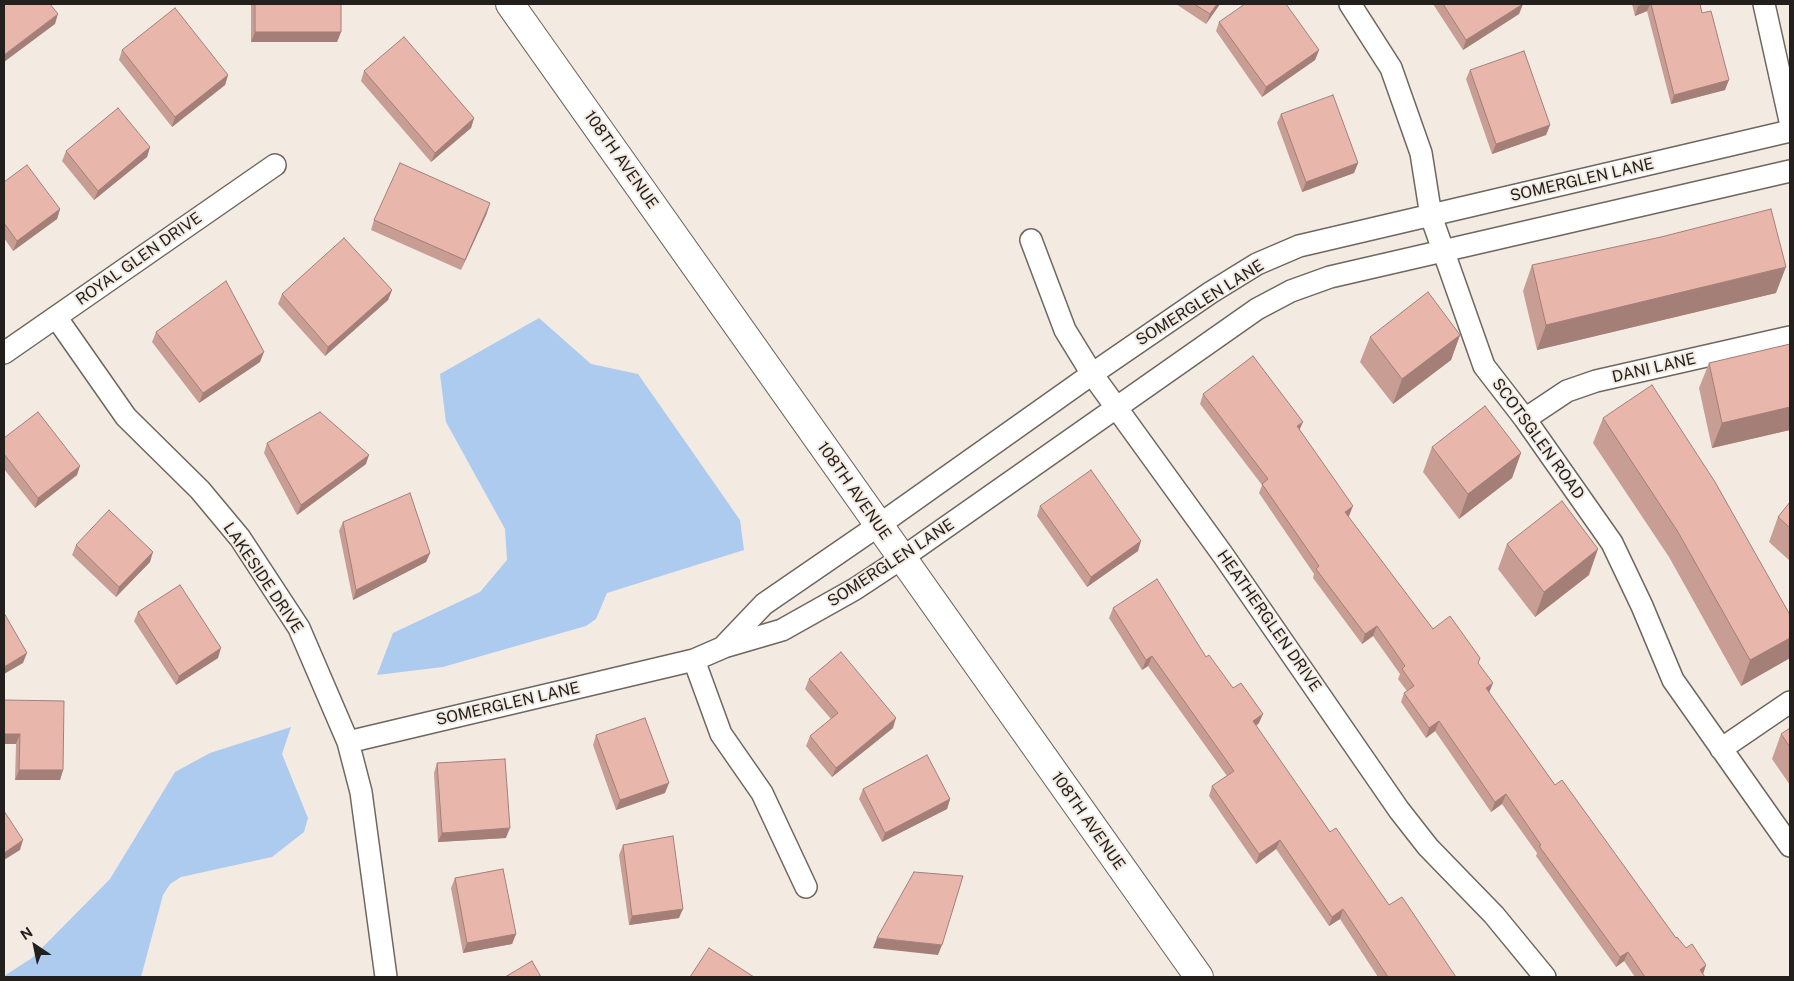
<!DOCTYPE html>
<html>
<head>
<meta charset="utf-8">
<style>
  body { margin:0 }
  #map { position:relative; width:1794px; height:981px; overflow:hidden; background:#f3ebe2; font-family:"Public Sans",sans-serif }
  canvas { display:block }
  .frame { position:absolute; inset:0; border:5px solid #221f1c; pointer-events:none }
  .north { position:absolute; left:10px; top:921px; width:50px; height:50px; -webkit-text-stroke:4px #f3ebe2; paint-order:stroke; rotate:326deg; font-size:14px; font-weight:700; line-height:20px; text-align:center; color:#221f1c }
  .north::after { content:''; display:block; margin:auto; width:18px; height:22px; background:#221f1c; clip-path:polygon(50% 0,100% 100%,50% 72%,0 100%) }
</style>
</head>
<body>
<div id="map">
<canvas width="1794" height="981"></canvas>
<div class="frame"></div>
<div class="north">N</div>
</div>
<script>
const ctx = document.querySelector('canvas').getContext('2d');
ctx.lineJoin = 'round';
function paint(path, color) {
  ctx.fillStyle = color;
  ctx.fill(path, 'evenodd');
}
function poly(rows) {
  const path = new Path2D();
  for (const r of rows) {
    path.moveTo(r[0], r[1]);
    for (let i = 2; i < r.length; i += 2) path.lineTo(r[i], r[i + 1]);
  }
  return path;
}
function stroke(path, color, width, dash) {
  ctx.strokeStyle = color;
  ctx.lineWidth = width;
  ctx.lineCap = dash ? 'butt' : 'round';
  ctx.setLineDash(dash || []);
  ctx.stroke(path);
}
function write(font, color, halo, rows, align = 'center') {
  ctx.font = font + ' "Public Sans",sans-serif';
  ctx.lineWidth = 4;
  ctx.setLineDash([]);
  ctx.textBaseline = 'middle';
  ctx.strokeStyle = halo;
  ctx.fillStyle = color;
  for (const [text, x, y, turn = 0] of rows) {
    ctx.save();
    ctx.translate(x, y);
    ctx.rotate((+turn || 0) * Math.PI / 180);
    ctx.textAlign = isNaN(turn) ? turn : align;
    if (halo) ctx.strokeText(text, 0, 0);
    ctx.fillText(text, 0, 0);
    ctx.restore();
  }
}
const water = poly([
  [539,318,591,364,638,374,740,520,744,550,607,593,596,619,586,626,443,667,377,675,393,633,480,592,507,560,505,529,446,422,440,374],
  [291,727,282,754,308,818,304,832,272,857,181,877,170,884,163,895,141,977,4,977,4,976,32,958,110,879,175,772,210,753]
]);
const minor = poly([
  [1350,4,1391,68,1421,153,1431,216,1484,366,1525,419,1612,543,1642,606,1673,680,1790,846],
  [1764,4,1790,121],
  [1031,240,1065,330,1092,374,1223,555,1399,810,1428,847,1494,915,1545,977],
  [56,317,126,417,200,490,240,538,299,628,348,742,361,792,386,977],
  [4,353,275,165],
  [1525,419,1567,391,1596,381,1790,337],
  [724,646,764,604,879,525,1092,374,1210,293,1257,264,1299,246,1790,131],
  [694,660,721,734,762,793,806,887],
  [348,742,694,660,724,647,782,630,855,589,902,558,1257,309,1291,291,1330,277,1790,171],
  [1721,749,1790,702]
]);
const tertiary = poly([
  [510,4,1199,977]
]);
const wall = poly([
  [251,4,341,4,341,32,337,42,251,42],
  [1176,4,1220,4,1206,24],
  [1433,4,1523,4,1519,14,1463,50],
  [1632,4,1700,4,1702,13,1725,90,1671,104,1647,11,1635,16],
  [1219,22,1319,50,1315,60,1262,97,1216,31],
  [122,50,228,75,225,85,172,127,119,60],
  [1470,70,1550,125,1546,135,1492,154,1466,79],
  [364,71,474,118,471,128,431,162,361,81],
  [1281,114,1358,163,1354,173,1302,192,1277,123],
  [150,147,147,157,94,200,62,161,66,151],
  [4,182,60,209,57,219,13,251,4,238],
  [487,213,461,270,371,230,374,220],
  [1532,265,1776,293,1537,350,1523,291],
  [392,290,388,300,325,356,278,304,282,294],
  [156,332,260,362,199,403,152,342],
  [1460,335,1451,360,1393,404,1360,362,1370,337],
  [1790,344,1790,430,1712,448,1699,388,1709,363],
  [1203,394,1300,430,1349,516,1348,517,1433,629,1478,663,1489,692,1555,785,1676,938,1686,948,1706,965,1703,974,1705,977,1635,977,1624,961,1616,967,1536,856,1537,853,1502,804,1491,812,1435,731,1426,738,1401,702,1404,693,1407,691,1398,679,1400,674,1373,636,1362,644,1313,578,1314,574,1259,493,1262,485,1200,404],
  [1603,418,1790,615,1790,658,1741,686,1669,557,1593,443],
  [4,438,77,475,35,508,4,469],
  [267,443,366,464,297,515,264,453],
  [1432,447,1521,453,1512,478,1459,519,1423,472],
  [1790,502,1790,561,1769,542,1778,517],
  [1040,506,1138,551,1087,587,1037,516],
  [343,522,430,553,426,562,353,600,339,531],
  [1507,544,1589,575,1535,617,1498,569],
  [76,545,150,562,116,597,72,555],
  [1113,608,1206,657,1259,723,1256,726,1330,832,1389,905,1456,977,1378,977,1340,919,1329,926,1276,849,1256,864,1209,796,1212,786,1227,776,1148,666,1142,670,1109,618],
  [138,612,218,658,176,685,134,621],
  [809,679,893,728,832,777,806,746,810,736,831,719,805,689],
  [4,700,63,770,60,780,15,780,16,744],
  [1790,728,1790,785,1772,759,1781,734],
  [596,735,665,793,616,810,593,745],
  [437,763,506,838,438,842,434,773],
  [863,789,950,799,947,809,882,842,859,799],
  [623,845,679,918,629,925,619,855],
  [455,878,516,934,512,944,463,953,451,888]
]);
const shadedWall = poly([
  [1217,4,1220,4,1206,24,1210,14],
  [1523,4,1519,14,1463,50,1466,40],
  [1644,4,1650,4,1647,11,1635,16,1638,6],
  [58,14,55,24,4,62,4,55],
  [255,32,341,32,337,42,251,42],
  [1319,50,1315,60,1262,97,1266,87],
  [228,75,225,85,172,127,175,117],
  [1729,80,1725,90,1671,104,1674,95],
  [474,118,471,128,431,162,435,153],
  [1550,125,1546,135,1492,154,1496,144],
  [150,147,147,157,94,200,98,191],
  [1358,163,1354,173,1302,192,1306,182],
  [490,203,487,213,461,270,465,260],
  [60,209,57,219,13,251,17,241],
  [1786,267,1776,293,1537,350,1546,325],
  [392,290,388,300,325,356,328,347],
  [1460,335,1451,360,1393,404,1402,379],
  [264,352,260,362,199,403,203,393],
  [1790,407,1790,430,1712,448,1722,423],
  [1303,422,1299,431,1297,426],
  [1521,453,1512,478,1459,519,1468,494],
  [369,455,366,464,297,515,301,505],
  [80,466,77,475,35,508,38,498],
  [1353,506,1349,516,1341,522,1345,512],
  [1141,541,1138,551,1087,587,1091,577],
  [1598,549,1589,575,1535,617,1544,592],
  [153,552,150,562,116,597,119,587],
  [430,553,426,562,353,600,356,590],
  [1377,626,1373,636,1362,644,1365,634],
  [1790,638,1790,658,1741,686,1750,660],
  [221,648,218,658,176,685,179,676],
  [27,653,23,663,4,674,4,667],
  [1152,656,1148,666,1142,670,1146,660],
  [1493,683,1489,693,1486,688],
  [1263,714,1259,723,1249,731,1253,721],
  [896,718,893,728,832,777,836,768],
  [1439,721,1435,731,1426,738,1429,728],
  [4,734,20,734,16,744,4,744],
  [19,770,63,770,60,780,15,780],
  [669,783,665,793,616,810,620,800],
  [1506,794,1502,804,1491,812,1495,802],
  [950,799,947,809,882,842,885,833],
  [510,828,506,838,438,842,442,833],
  [23,840,20,850,4,860,4,853],
  [1280,840,1276,849,1256,864,1259,854],
  [683,909,679,918,629,925,632,916],
  [1343,909,1340,919,1329,926,1332,917],
  [516,934,512,944,463,953,467,943],
  [877,938,942,945,938,955,873,948],
  [1628,952,1624,961,1616,967,1620,957],
  [1706,965,1703,974,1700,970]
]);
const building = poly([
  [4,4,50,4,58,14,4,55,4,4],
  [255,4,341,4,341,32,255,32,255,4],
  [1194,4,1217,4,1210,14,1194,4],
  [1245,4,1286,4,1319,50,1266,87,1219,22,1245,4],
  [1443,4,1523,4,1466,40,1443,4],
  [1651,4,1700,4,1702,13,1711,11,1729,80,1674,95,1651,4],
  [175,8,228,75,175,117,122,50,175,8],
  [404,37,474,118,435,153,364,71,404,37],
  [1524,51,1550,125,1496,144,1470,70,1524,51],
  [1333,95,1358,163,1306,182,1281,114,1333,95],
  [118,108,150,147,98,191,66,151,118,108],
  [400,163,490,203,465,260,374,220,400,163],
  [27,165,60,209,17,241,4,223,4,182,27,165],
  [1771,209,1786,267,1546,325,1532,265,1661,237,1771,209],
  [344,238,392,290,328,347,282,294,344,238],
  [226,281,264,352,203,393,156,332,226,281],
  [1428,292,1460,335,1402,379,1370,337,1428,292],
  [1790,344,1790,407,1722,423,1709,363,1790,344],
  [1253,356,1303,422,1297,426,1353,506,1345,512,1433,629,1450,616,1480,658,1478,663,1493,683,1486,688,1555,785,1562,780,1676,938,1677,937,1686,948,1692,944,1706,965,1700,970,1705,977,1645,977,1628,952,1620,957,1539,846,1541,845,1506,794,1495,802,1439,721,1429,728,1404,693,1414,686,1402,669,1405,666,1377,626,1365,634,1316,569,1319,566,1262,484,1268,479,1203,394,1253,356],
  [1652,385,1715,482,1790,615,1790,638,1750,660,1678,532,1603,418,1652,385],
  [1485,406,1521,453,1468,494,1432,447,1485,406],
  [38,412,80,466,38,498,4,454,4,438,38,412],
  [320,412,369,455,301,505,267,443,320,412],
  [1091,470,1141,541,1091,577,1040,506,1091,470],
  [410,493,430,553,356,590,343,522,410,493],
  [1562,501,1598,549,1544,592,1507,544,1562,501],
  [1790,502,1790,528,1778,517,1790,502],
  [109,510,153,552,119,587,76,545,109,510],
  [1157,579,1206,657,1209,655,1233,688,1241,683,1263,714,1253,721,1330,832,1336,828,1389,905,1402,897,1456,977,1388,977,1343,909,1332,917,1280,840,1259,854,1212,786,1234,771,1152,656,1146,660,1113,608,1157,579],
  [180,585,221,648,179,676,138,612,180,585],
  [4,613,27,653,4,667,4,613],
  [841,652,896,718,836,768,810,736,838,713,809,679,841,652],
  [4,700,64,701,63,770,19,770,20,734,4,734,4,700],
  [645,718,669,783,620,800,596,735,645,718],
  [1790,728,1790,747,1781,734,1790,728],
  [927,755,950,799,885,833,863,789,927,755],
  [505,759,510,828,442,833,437,763,505,759],
  [4,811,23,840,4,853,4,811],
  [673,836,683,909,632,916,623,845,673,836],
  [503,869,516,934,467,943,455,878,503,869],
  [914,872,963,876,942,945,877,938,914,872],
  [709,948,754,977,690,977,709,948],
  [532,961,541,977,505,977,532,961]
]);
const streetNames = [
  ["108TH AVENUE",621,160,55],
  ["SOMERGLEN LANE",1582,180,-13],
  ["ROYAL GLEN DRIVE",139,259,-35],
  ["SOMERGLEN LANE",1200,303,-32],
  ["DANI LANE",1654,368,-13],
  ["SCOTSGLEN ROAD",1538,439,54],
  ["108TH AVENUE",854,491,55],
  ["SOMERGLEN LANE",891,563,-33],
  ["LAKESIDE DRIVE",263,578,56],
  ["HEATHERGLEN DRIVE",1269,621,55],
  ["SOMERGLEN LANE",508,704,-13],
  ["108TH AVENUE",1088,821,55]
];
paint(water, '#accbef');
stroke(minor, '#6e675f', 24);
stroke(tertiary, '#6e675f', 30);
stroke(minor, '#fff', 21);
stroke(tertiary, '#fff', 28);
paint(wall, '#c89d94');
paint(shadedWall, '#a37f78');
paint(building, '#e9b6ac');
stroke(building, '#a37f78', 1);
write('16px', '#221f1c', '#f3ebe2', streetNames);
</script>
</body>
</html>
